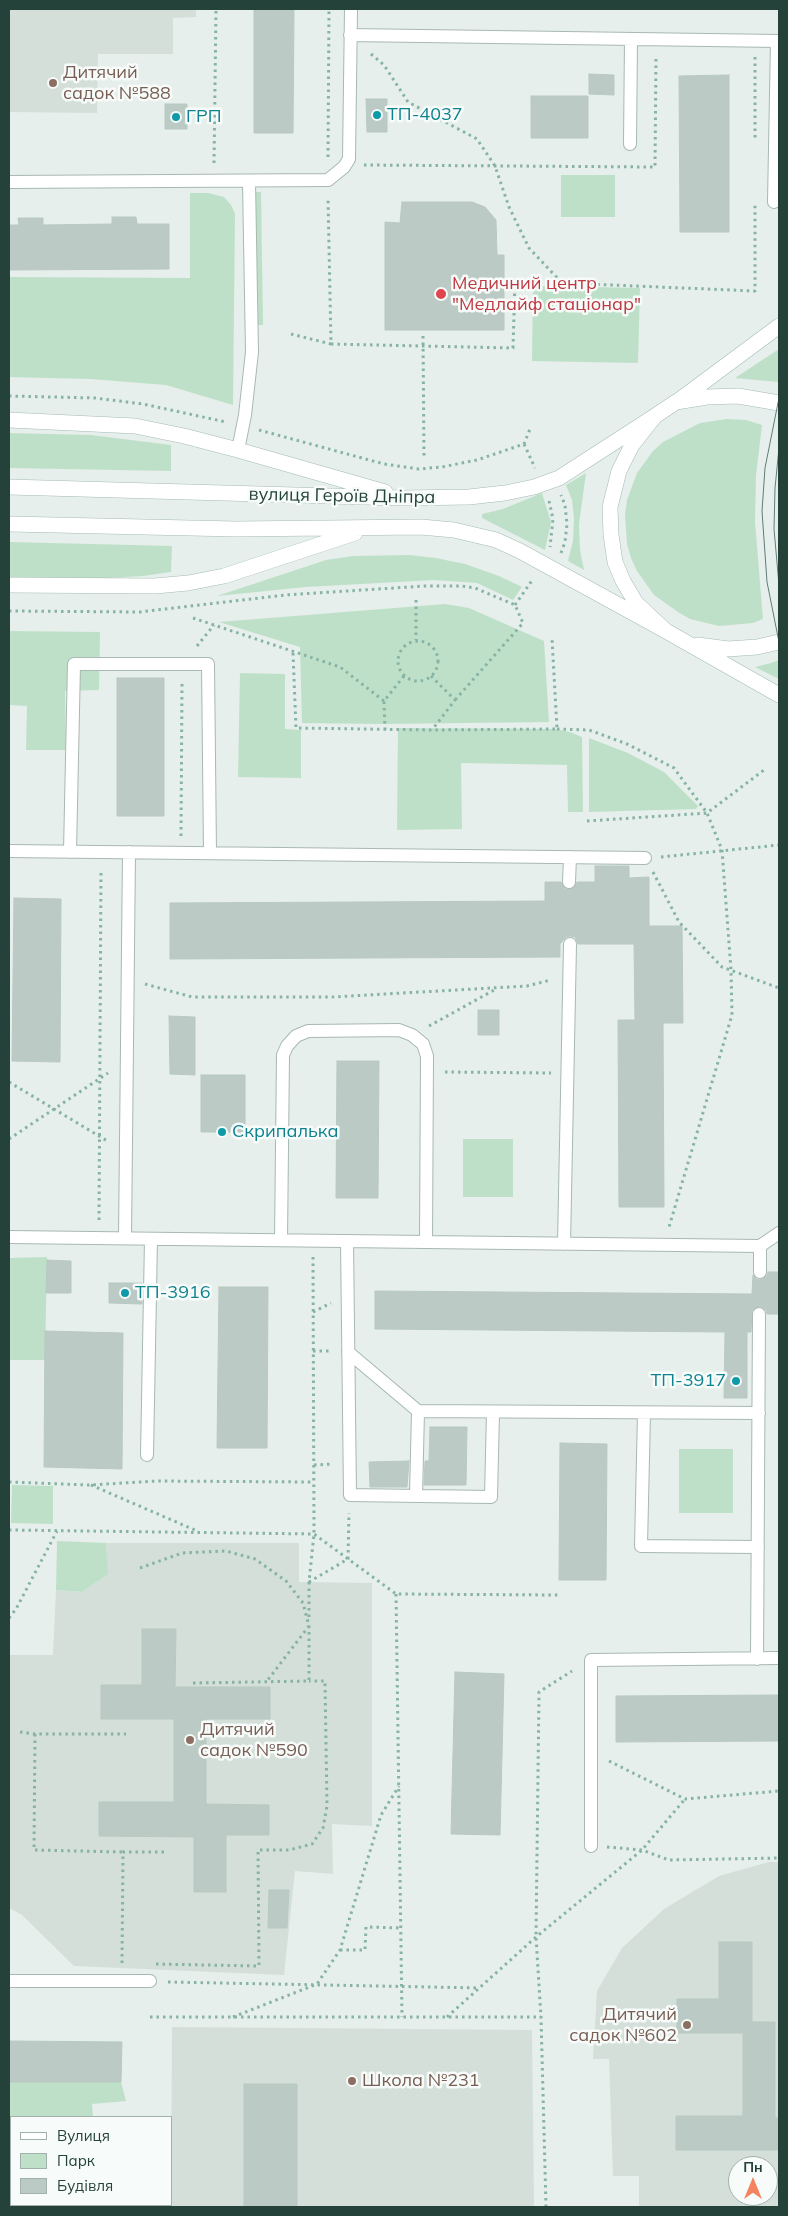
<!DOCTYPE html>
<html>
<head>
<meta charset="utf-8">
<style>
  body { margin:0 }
  #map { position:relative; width:788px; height:2216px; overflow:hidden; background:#e6efeb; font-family:Mulish,sans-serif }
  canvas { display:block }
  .frame { position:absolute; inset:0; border:10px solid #24423a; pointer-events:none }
  .legend { position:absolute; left:10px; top:2116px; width:162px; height:90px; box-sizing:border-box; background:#f7fbf9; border:1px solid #a3b1ad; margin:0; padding:6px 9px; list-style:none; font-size:15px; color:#24423a }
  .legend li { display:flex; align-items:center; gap:10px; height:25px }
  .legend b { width:25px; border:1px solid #a3b1ad }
  .north { position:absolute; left:728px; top:2156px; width:50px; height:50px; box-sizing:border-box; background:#f7fbf9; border:1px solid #a3b1ad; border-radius:50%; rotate:0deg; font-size:14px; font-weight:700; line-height:20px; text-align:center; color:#24423a }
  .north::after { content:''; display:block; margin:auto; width:18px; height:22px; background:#f4845f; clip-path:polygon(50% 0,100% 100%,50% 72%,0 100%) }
</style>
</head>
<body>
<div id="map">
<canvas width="788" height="2216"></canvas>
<div class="frame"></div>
<ul class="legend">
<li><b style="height:6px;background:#fff"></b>Вулиця</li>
<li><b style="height:14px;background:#bfe0c8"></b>Парк</li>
<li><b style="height:14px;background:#bbcac4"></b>Будівля</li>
</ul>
<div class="north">Пн</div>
</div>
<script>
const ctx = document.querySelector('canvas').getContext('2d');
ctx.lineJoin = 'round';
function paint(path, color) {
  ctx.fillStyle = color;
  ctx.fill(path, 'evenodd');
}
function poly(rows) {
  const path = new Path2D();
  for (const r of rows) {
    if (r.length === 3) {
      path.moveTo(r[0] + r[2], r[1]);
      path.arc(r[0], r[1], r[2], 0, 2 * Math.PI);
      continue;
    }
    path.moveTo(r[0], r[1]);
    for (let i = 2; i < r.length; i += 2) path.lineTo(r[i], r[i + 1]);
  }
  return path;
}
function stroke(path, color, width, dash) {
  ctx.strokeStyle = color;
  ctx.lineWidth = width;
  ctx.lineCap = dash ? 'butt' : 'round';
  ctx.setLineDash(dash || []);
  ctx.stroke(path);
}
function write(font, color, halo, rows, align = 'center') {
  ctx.font = font + ' Mulish,sans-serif';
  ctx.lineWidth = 5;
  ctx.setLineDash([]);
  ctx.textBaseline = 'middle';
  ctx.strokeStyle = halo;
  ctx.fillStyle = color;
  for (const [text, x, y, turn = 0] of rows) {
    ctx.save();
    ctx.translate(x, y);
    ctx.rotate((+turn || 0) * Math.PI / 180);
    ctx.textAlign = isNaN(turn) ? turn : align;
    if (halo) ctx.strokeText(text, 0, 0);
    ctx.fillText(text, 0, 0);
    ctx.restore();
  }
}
const built = poly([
  [9,9,196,9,196,17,173,18,173,54,98,54,97,113,9,112],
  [106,1543,299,1543,299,1582,372,1583,372,1826,332,1824,333,1874,295,1871,284,1975,74,1966,22,1915,9,1908,9,1655,53,1655,56,1590,82,1592,107,1574],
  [769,1862,779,1862,779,2207,639,2207,639,2176,613,2176,609,2059,593,2059,597,1991,622,1948,664,1909,719,1876],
  [738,2166,768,2166,768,2196,738,2196],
  [172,2027,532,2030,534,2207,9,2207,9,2145,11,2145,11,2205,171,2205]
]);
const green = poly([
  [561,175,615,175,615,217,561,217],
  [255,192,261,192,263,325,257,325],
  [190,193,208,193,224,197,231,205,235,214,233,405,166,385,90,379,9,377,9,277,190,278],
  [533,286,640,288,638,363,532,361],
  [779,349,778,382,735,378],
  [727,419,746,420,762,425,756,475,755,522,763,619,753,623,719,626,690,619,678,612,654,595,637,571,631,558,627,544,625,515,627,500,637,473,653,451,663,442,700,423],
  [9,433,91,435,171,445,171,471,9,468],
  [586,473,579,524,580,550,584,570,568,561,573,541,574,518,572,500,566,485],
  [542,493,551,522,545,550,482,518,482,514,503,509],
  [9,542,172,546,171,572,143,576,90,579,9,577],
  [409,555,436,558,465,564,499,576,522,587,513,600,477,583,434,580,306,587,217,596,326,560,353,556],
  [445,604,469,608,544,641,549,722,383,724,302,723,300,647,219,622],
  [9,631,100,632,99,690,65,691,66,750,26,750,27,706,9,705],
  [779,660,779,679,755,667,771,663],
  [240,673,285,674,285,729,301,730,301,778,238,777],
  [398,728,555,729,570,732,582,737,583,812,568,812,567,765,461,763,462,829,397,830],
  [589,738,628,753,664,772,698,806,696,809,589,812],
  [463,1139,513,1139,513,1197,463,1197],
  [47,1257,45,1360,9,1360,9,1258],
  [679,1449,733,1449,733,1513,679,1513],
  [12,1485,53,1486,53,1524,11,1523],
  [57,1541,106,1543,108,1574,82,1592,56,1590],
  [9,2082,121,2082,126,2101,92,2104,93,2117,11,2117,11,2145,9,2145]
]);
const building = poly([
  [254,9,294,9,293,133,254,133,254,9],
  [589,74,614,75,614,95,589,94,589,74],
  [729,75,729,232,680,232,679,76,729,75],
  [531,96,588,96,588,138,531,138,531,96],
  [366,99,387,99,387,132,367,132,366,99],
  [165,104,187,104,187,129,165,129,165,104],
  [402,202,472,202,485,207,496,220,497,255,504,255,504,330,385,330,385,222,400,223,402,202],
  [112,217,136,217,137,224,169,224,169,269,9,270,9,225,19,225,18,218,43,218,43,225,112,224,112,217],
  [117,678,164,678,164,816,117,816,117,678],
  [595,866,629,866,629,878,649,877,649,926,682,926,683,1023,663,1023,664,1207,619,1207,618,1020,635,1020,634,944,578,944,575,937,570,936,566,937,560,944,560,957,170,959,170,903,545,901,545,882,561,882,565,889,572,889,577,882,595,882,595,866],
  [14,898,61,899,60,1062,12,1061,14,898],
  [478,1010,499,1010,499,1035,478,1035,478,1010],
  [169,1016,195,1017,195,1075,170,1074,169,1016],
  [337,1061,379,1061,378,1198,336,1198,337,1061],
  [201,1075,245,1075,245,1132,201,1132,201,1075],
  [47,1260,71,1261,71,1293,46,1293,47,1260],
  [768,1272,779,1272,779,1314,767,1314,766,1310,760,1306,752,1310,751,1332,747,1332,747,1398,724,1398,725,1332,375,1329,375,1291,752,1294,753,1275,756,1279,760,1280,767,1276,768,1272],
  [109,1283,142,1283,142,1304,109,1303,109,1283],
  [219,1287,268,1287,267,1448,217,1448,219,1287],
  [45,1331,123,1333,122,1469,44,1467,45,1331],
  [430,1427,467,1427,466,1485,424,1485,425,1461,429,1461,430,1427],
  [560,1443,607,1444,606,1580,559,1580,560,1443],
  [409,1461,407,1487,370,1487,369,1462,409,1461],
  [142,1629,176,1629,175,1687,270,1687,270,1719,206,1719,206,1804,269,1805,269,1835,226,1835,226,1892,194,1892,194,1837,99,1836,99,1802,174,1802,174,1719,101,1719,101,1685,142,1685,142,1629],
  [455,1672,504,1674,500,1835,451,1834,455,1672],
  [779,1695,779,1741,616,1742,616,1696,779,1695],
  [269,1890,289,1890,287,1928,268,1928,269,1890],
  [719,1942,752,1942,752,2022,775,2022,775,2118,779,2118,779,2150,676,2150,676,2116,743,2116,743,2033,677,2033,677,1999,719,1999,719,1942],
  [9,2041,122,2042,121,2082,9,2082,9,2041],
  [244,2084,297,2084,297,2207,244,2207,244,2084]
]);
const path = poly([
  [371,54,384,65,408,102,477,139,495,166,509,207,529,248,562,283],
  [755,57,755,139],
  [328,157,329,9],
  [214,163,216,9],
  [364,165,655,167,656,56],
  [291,334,331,344,328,198],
  [423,336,424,457],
  [331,344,513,348,515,281,755,291,755,205],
  [9,396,95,398,143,404,226,422],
  [259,430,384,464,419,469,442,467,477,460,524,444,530,429],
  [524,444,535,468],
  [549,501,553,519,550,547],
  [561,553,565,542,567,524,565,505,561,495],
  [416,600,416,640],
  [515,605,533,579],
  [9,611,140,612,285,595,425,586,462,586,475,588,515,605,523,623,455,700],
  [193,618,340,667,384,701],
  [418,661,20],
  [197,646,214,625],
  [293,653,296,728,431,730,557,729,552,638],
  [431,676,455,700,432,730],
  [557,729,589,730,627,744,674,768,707,813,722,850,731,970,732,1015,669,1227],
  [385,730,384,701,404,676],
  [587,821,707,813,764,770],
  [181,836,182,682],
  [661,857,779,845],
  [653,872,679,922,722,967,779,988],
  [145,984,192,997,332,997,527,986,551,980],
  [429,1026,496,989],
  [445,1072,551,1073],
  [9,1082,109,1142],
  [9,1139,108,1073],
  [99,1220,101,869],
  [313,1257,314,1534,309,1582,348,1559,349,1513],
  [313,1312,331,1303],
  [313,1351,330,1351],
  [314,1465,333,1464],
  [9,1482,90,1485,157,1481,314,1482],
  [91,1485,197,1531],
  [9,1530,314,1534,396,1594,558,1595],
  [140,1568,182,1553,226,1551,255,1559,286,1581,303,1603,309,1626,267,1681],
  [309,1582,309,1619],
  [396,1594,402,2017],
  [9,1618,16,1609,57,1531],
  [193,1683,309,1681,309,1625],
  [20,1732,35,1734,126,1734],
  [35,1734,34,1850,123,1852],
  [609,1761,685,1799,779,1791],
  [607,1847,642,1850,669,1860,779,1858],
  [340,1950,365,1950,366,1927,401,1928],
  [122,1963,123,1852,167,1852],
  [156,1964,259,1966,258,1850,289,1850,312,1844,323,1828,327,1806,325,1681,309,1681],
  [168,1982,480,1988],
  [150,2017,541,2017],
  [233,2017,317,1984,340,1950,381,1815,399,1786],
  [447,2017,536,1937,642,1850,685,1799],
  [546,2207,541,2017,536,1937,539,1692,572,1671]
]);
const service = poly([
  [350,35,779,41],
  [630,144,631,39],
  [9,182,328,180,344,167,349,159,351,9],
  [774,202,777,41],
  [238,450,245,415,252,352,249,182],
  [9,851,645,858],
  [70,852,74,664,208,664,210,853],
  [569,882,570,857],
  [9,1237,760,1246,779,1233],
  [125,1238,129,852],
  [281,1240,283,1055,287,1046,296,1036,308,1031,399,1030,412,1035,423,1044,427,1056,426,1242],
  [347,1241,350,1495,491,1497,493,1412],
  [564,1244,570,944],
  [760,1272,760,1246],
  [348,1352,418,1411,759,1413],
  [644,1413,641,1546,758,1547],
  [147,1455,151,1239],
  [416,1496,418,1411],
  [757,1659,759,1314],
  [591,1846,591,1660,779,1658],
  [9,1981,150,1981]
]);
const secondary = poly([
  [678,401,779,326],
  [779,403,738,396,707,397,676,402,655,416,632,445,619,471,610,507,611,535,615,562,623,581,636,603,666,631,779,695],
  [9,420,135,426,184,436,238,450,385,492],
  [9,487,403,498,469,497,505,493,534,487,559,478,655,416],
  [9,524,236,529,421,527,454,530,496,540,520,551,666,631],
  [9,585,155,586,188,583,224,576,355,533],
  [698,645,728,649,757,647,779,642]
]);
const tram = poly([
  [779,398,765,468,762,511,767,582,779,642],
  [779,448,775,488,774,529,779,585]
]);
const markers = [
  [53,83,5,"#8d6e63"],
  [377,115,5,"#0f9aa8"],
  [176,117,5,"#0f9aa8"],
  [441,294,6,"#e0444e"],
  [222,1132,5,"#0f9aa8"],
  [125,1293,5,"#0f9aa8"],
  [736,1381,5,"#0f9aa8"],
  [190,1740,5,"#8d6e63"],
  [687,2025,5,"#8d6e63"],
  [352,2081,5,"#8d6e63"]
];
const educationNames = [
  ["Дитячий",63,73],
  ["садок №588",63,94],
  ["Дитячий",200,1730],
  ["садок №590",200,1751],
  ["Дитячий",677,2015,"right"],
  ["садок №602",677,2036,"right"],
  ["Школа №231",362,2081]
];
const cultureNames = [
  ["ТП-4037",387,115],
  ["ГРП",186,117],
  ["Скрипалька",232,1132],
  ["ТП-3916",135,1293],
  ["ТП-3917",726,1381,"right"]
];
const healthNames = [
  ["Медичний центр",452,284],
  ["\"Медлайф стаціонар\"",452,305]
];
const streetNames = [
  ["вулиця Героїв Дніпра",342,496,1]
];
paint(built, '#d4dfda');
paint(green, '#bfe0c8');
paint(building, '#bbcac4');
stroke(building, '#b8c9c2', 1);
stroke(service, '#a8b8b2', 14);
stroke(secondary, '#a4bbb3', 16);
stroke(path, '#86b3a5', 3, [2.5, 4]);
stroke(service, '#fff', 12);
stroke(secondary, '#fff', 15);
stroke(tram, '#5f7d75', 1);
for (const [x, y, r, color] of markers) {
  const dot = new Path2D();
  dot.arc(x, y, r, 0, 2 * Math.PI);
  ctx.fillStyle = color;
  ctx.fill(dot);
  stroke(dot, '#f7fbf9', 2);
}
write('18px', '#785e54', '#f7fbf9', educationNames, 'left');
write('18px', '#0d838f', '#f7fbf9', cultureNames, 'left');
write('18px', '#be3a42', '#f7fbf9', healthNames, 'left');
write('18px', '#24423a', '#f7fbf9', streetNames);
</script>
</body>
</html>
